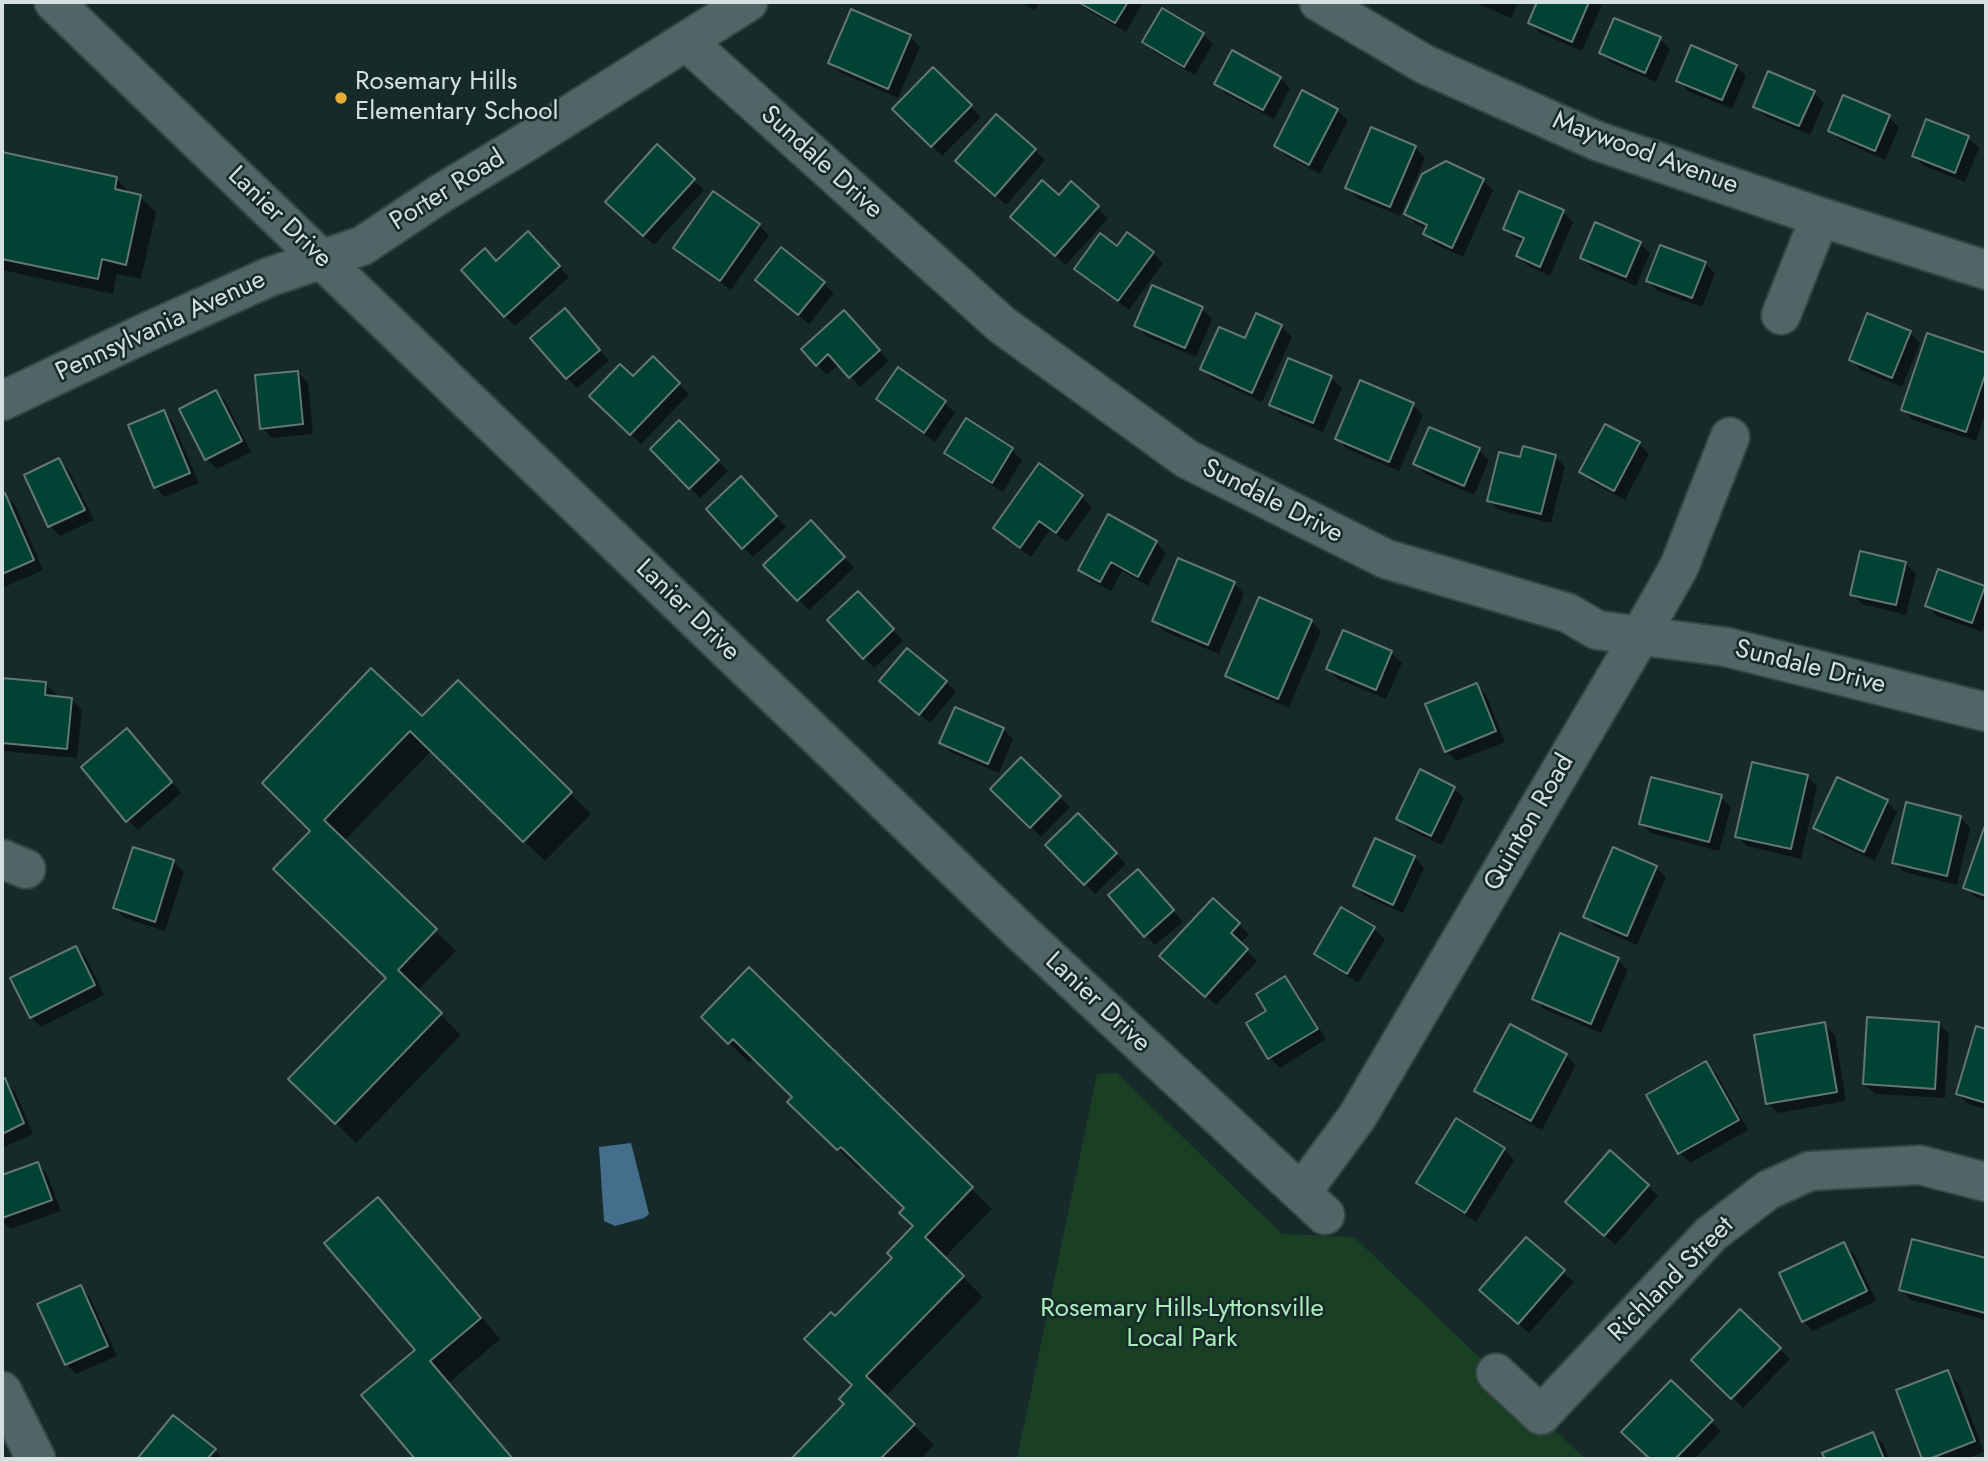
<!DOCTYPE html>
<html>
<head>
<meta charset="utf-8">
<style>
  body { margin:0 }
  #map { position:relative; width:1988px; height:1461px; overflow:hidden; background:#172a2a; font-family:Jost,sans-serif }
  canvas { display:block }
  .frame { position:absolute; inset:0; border:4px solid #d5e1e1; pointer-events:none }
</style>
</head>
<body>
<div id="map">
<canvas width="1988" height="1461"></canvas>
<div class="frame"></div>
</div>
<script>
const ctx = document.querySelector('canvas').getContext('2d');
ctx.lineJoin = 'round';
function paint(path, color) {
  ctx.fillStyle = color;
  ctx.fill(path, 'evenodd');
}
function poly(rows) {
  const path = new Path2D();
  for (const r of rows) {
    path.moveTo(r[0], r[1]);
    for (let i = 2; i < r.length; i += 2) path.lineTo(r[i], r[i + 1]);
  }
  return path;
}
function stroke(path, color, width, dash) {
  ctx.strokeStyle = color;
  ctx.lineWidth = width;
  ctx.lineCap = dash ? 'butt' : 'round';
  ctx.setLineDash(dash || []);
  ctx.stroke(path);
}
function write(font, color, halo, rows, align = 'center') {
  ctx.font = font + ' Jost,sans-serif';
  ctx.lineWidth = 5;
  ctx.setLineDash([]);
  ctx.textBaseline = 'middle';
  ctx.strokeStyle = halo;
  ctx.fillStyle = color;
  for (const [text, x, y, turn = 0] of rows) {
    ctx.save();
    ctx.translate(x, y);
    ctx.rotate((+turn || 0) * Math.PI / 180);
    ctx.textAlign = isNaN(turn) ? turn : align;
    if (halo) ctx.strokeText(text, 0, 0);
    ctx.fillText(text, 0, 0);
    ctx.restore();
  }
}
const green = poly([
  [1117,1073,1282,1234,1354,1237,1585,1459,1017,1459,1097,1074]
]);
const water = poly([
  [631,1143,649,1214,644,1218,615,1226,604,1221,599,1147]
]);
const shadow = poly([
  [1020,2,1040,2,1035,10],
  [1078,2,1143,2,1126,32,1084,8],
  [1474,2,1518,2,1511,18],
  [1539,2,1603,2,1582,51,1540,33,1530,23],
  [1203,34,1213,44,1195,75,1154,52,1144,42],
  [910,36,920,47,898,98,841,73,830,63],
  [1660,39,1670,49,1656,82,1612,63,1601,53],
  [1736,66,1746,76,1732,109,1688,91,1678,80],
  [933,69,981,117,942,156,895,109],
  [1280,78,1290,88,1274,119,1226,94,1216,83],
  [1814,92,1824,103,1810,135,1765,116,1755,106],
  [1337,110,1348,120,1320,174,1286,156,1276,146],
  [996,116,1045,160,1006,205,967,171],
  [1889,117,1899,127,1885,160,1840,140,1830,130],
  [1927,121,1968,138,1979,148,1965,182,1924,166,1914,156],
  [1415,147,1425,158,1400,216,1357,198,1347,187],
  [2,154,116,178,131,194,140,197,156,212,141,279,117,274,113,294,2,270],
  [693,180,704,190,654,245,617,212],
  [1483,180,1493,190,1463,257,1435,244,1425,234,1427,229,1416,224,1406,213],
  [1071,184,1108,218,1066,265,1023,227,1059,198],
  [1563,212,1573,222,1550,276,1528,266,1518,256,1524,242,1516,239,1505,229],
  [759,225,769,235,731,290,685,258,675,248],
  [1640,243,1650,253,1636,286,1592,268,1582,257],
  [538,244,569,277,515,326,505,316,496,263],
  [1118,248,1153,253,1163,263,1129,310,1086,279,1076,268],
  [1705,263,1715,273,1702,307,1658,291,1648,281],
  [823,283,834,293,809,324,767,290],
  [1152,287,1202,309,1212,319,1196,357,1146,336,1136,325],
  [575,321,609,361,577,388,567,378],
  [854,323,889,361,860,387,839,364,827,375,817,365],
  [1281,326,1292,337,1262,402,1213,379,1202,369,1246,341],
  [1910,333,1920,343,1902,387,1861,370,1851,360],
  [1928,335,1986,355,1986,411,1976,441,1913,420,1903,410],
  [653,359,689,394,641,444,592,396,633,379],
  [1289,360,1331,378,1342,388,1323,432,1281,414,1271,404],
  [898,369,945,403,955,413,935,442,888,409,878,399],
  [298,372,308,383,313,434,272,438,262,428],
  [216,392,226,402,251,452,217,469,207,459],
  [1413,405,1423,415,1399,471,1347,449,1337,439],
  [163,412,173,422,199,483,165,497,155,487],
  [966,421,1012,450,1022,460,1003,492,957,463,947,452],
  [679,422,728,471,700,498,652,449],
  [1639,444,1649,454,1625,500,1591,482,1581,472],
  [1479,450,1489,460,1474,495,1425,474,1415,464],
  [1555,456,1565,467,1551,523,1499,510,1489,500,1521,459],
  [59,460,69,471,94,520,60,536,50,526],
  [751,489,786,527,753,557,743,547],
  [5,495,15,505,43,570,2,588,2,496],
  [1082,497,1092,507,1067,542,1050,530,1031,557,1005,538,995,528],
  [1109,516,1156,543,1166,553,1148,586,1122,571,1111,591,1090,580,1080,570],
  [821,532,854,568,809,610,766,565],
  [1906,564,1916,574,1906,615,1862,604,1852,594],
  [1234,583,1244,594,1219,654,1164,631,1154,621],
  [1984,588,1986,590,1986,621,1982,632,1937,616,1927,605],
  [858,593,903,641,874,668,829,620],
  [1311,621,1321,631,1289,708,1238,686,1227,676],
  [1344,632,1391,653,1402,663,1386,699,1338,679,1328,669],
  [2,680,46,684,56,694,56,698,72,700,82,710,77,758,2,751],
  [946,682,956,692,930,723,891,691],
  [458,683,591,814,545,861,432,750,343,842,456,951,417,991,461,1035,356,1143,291,1078,388,978,275,869],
  [1476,685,1486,695,1505,742,1457,761,1446,751],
  [1003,729,1013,739,999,773,952,753,941,743],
  [137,741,181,793,138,830,128,820],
  [1021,760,1070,807,1041,837,992,789],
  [1807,776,1817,787,1801,859,1747,846,1737,836],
  [1454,788,1464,798,1442,845,1408,829,1398,818],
  [1721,797,1731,807,1719,851,1651,833,1641,823],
  [1887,802,1897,812,1875,861,1826,838,1815,828],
  [1078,815,1126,864,1095,894,1048,845],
  [1960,817,1970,828,1957,885,1904,872,1894,862],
  [1985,831,1986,831,1986,901,1975,897,1965,887],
  [134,849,174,862,184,872,165,931,125,918,115,908],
  [1414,857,1424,868,1403,913,1365,896,1355,886],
  [1656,867,1666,877,1637,945,1596,927,1586,917],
  [1148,881,1183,922,1155,945,1145,935],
  [1213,900,1249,934,1240,944,1257,961,1216,1005,1172,966],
  [1342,910,1374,929,1385,939,1358,983,1326,963,1316,953],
  [76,948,86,958,104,995,41,1027,31,1017],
  [1618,960,1628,970,1601,1033,1544,1009,1534,998],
  [749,970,992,1209,944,1258,983,1297,885,1397,934,1445,920,1459,793,1459,847,1404,854,1386,835,1319,894,1258,915,1226,906,1208,862,1166,859,1169,790,1102,794,1097,754,1058,749,1063,703,1017],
  [1285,978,1295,989,1326,1039,1280,1068,1270,1058,1269,1011],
  [1939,1023,1949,1034,1945,1098,1875,1094,1864,1084],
  [1824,1024,1835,1035,1846,1101,1778,1113,1768,1103],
  [1977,1028,1986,1031,1986,1109,1968,1104,1958,1094],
  [1566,1055,1576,1065,1542,1130,1487,1101,1477,1091],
  [1706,1063,1716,1073,1748,1130,1690,1163,1680,1153],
  [4,1080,15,1091,33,1134,2,1148,2,1082],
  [1504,1149,1514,1160,1476,1222,1429,1193,1418,1183],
  [37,1164,47,1174,61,1211,10,1229,2,1221,2,1177],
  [1648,1186,1658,1196,1615,1245,1578,1212],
  [378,1199,398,1219,500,1339,449,1383,514,1459,418,1459,363,1395,417,1350],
  [1526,1239,1574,1282,1529,1333,1492,1300],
  [1914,1241,1986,1260,1986,1320,1911,1300,1901,1290],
  [1843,1244,1854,1254,1876,1301,1813,1331,1803,1321],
  [80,1287,90,1297,117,1356,76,1374,66,1364],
  [1740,1312,1790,1359,1743,1408,1693,1360],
  [1947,1372,1958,1383,1984,1452,1964,1459,1924,1459,1898,1391],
  [1671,1383,1721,1431,1694,1459,1652,1459,1624,1432],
  [173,1417,215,1450,224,1459,139,1459],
  [1872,1434,1883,1444,1889,1459,1826,1459,1824,1454]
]);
const building = poly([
  [1078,2,1128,2,1115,23,1078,2],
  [1537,2,1589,2,1572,42,1528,23,1537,2],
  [1162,8,1204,33,1184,67,1142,42,1162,8],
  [851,9,911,35,888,89,828,63,851,9],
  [1614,18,1661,37,1645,73,1599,53,1614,18],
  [1691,45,1737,65,1722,100,1676,81,1691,45],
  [1232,50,1281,77,1263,110,1214,84,1232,50],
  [933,67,972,105,931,147,892,109,933,67],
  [1768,71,1815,91,1799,126,1753,107,1768,71],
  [1302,90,1338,109,1309,165,1274,146,1302,90],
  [1843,95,1890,115,1875,151,1828,131,1843,95],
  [996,114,1036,149,995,196,955,161,996,114],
  [1926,119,1969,136,1955,173,1912,156,1926,119],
  [1371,127,1416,146,1390,207,1345,188,1371,127],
  [657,144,695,179,643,236,605,202,657,144],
  [2,152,117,177,115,189,141,195,126,265,102,259,98,279,2,259,2,152],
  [1446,161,1484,179,1452,248,1423,234,1427,225,1404,214,1422,174,1446,161],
  [1042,180,1059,195,1071,181,1099,206,1055,256,1010,217,1042,180],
  [713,191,760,224,720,281,673,248,713,191],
  [1519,191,1564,210,1540,267,1516,256,1524,238,1503,229,1519,191],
  [1595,222,1641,242,1626,277,1580,258,1595,222],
  [528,231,560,266,504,317,461,270,485,248,496,261,528,231],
  [1127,232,1154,252,1118,301,1074,269,1100,233,1117,246,1127,232],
  [1660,245,1706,262,1692,298,1646,281,1660,245],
  [781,247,825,282,798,315,755,280,781,247],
  [1152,285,1203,307,1185,348,1134,326,1152,285],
  [565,308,600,350,566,379,530,338,565,308],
  [844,310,880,350,849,378,828,354,816,366,801,349,844,310],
  [1256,313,1282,325,1252,393,1200,369,1219,327,1245,338,1256,313],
  [1867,313,1911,331,1892,378,1849,360,1867,313],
  [1927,333,1986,353,1986,372,1966,432,1901,410,1927,333],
  [653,356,680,383,630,435,589,396,620,364,633,376,653,356],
  [1288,358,1332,376,1313,423,1269,405,1288,358],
  [898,367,946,401,924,433,876,399,898,367],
  [298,371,303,424,260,429,255,375,298,371],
  [1360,380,1414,403,1389,462,1335,439,1360,380],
  [216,390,242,441,205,460,179,409,216,390],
  [164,410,190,473,154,488,128,425,164,410],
  [966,418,1013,448,992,483,944,453,966,418],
  [679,420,719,460,689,489,650,449,679,420],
  [1605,424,1640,442,1614,491,1579,472,1605,424],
  [1429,427,1480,448,1464,486,1413,464,1429,427],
  [1523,446,1556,455,1541,514,1487,501,1499,452,1520,457,1523,446],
  [59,458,85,510,48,527,24,475,59,458],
  [1039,463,1083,495,1056,533,1039,521,1020,548,993,528,1039,463],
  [741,476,777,516,742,549,706,509,741,476],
  [5,493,34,560,2,574,2,494,5,493],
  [1108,514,1157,541,1138,577,1111,562,1100,582,1078,570,1108,514],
  [811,520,845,557,797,601,763,565,811,520],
  [1860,551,1906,562,1896,605,1850,595,1860,551],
  [1178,558,1235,582,1208,645,1152,621,1178,558],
  [1938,569,1985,586,1972,623,1925,606,1938,569],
  [858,591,894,629,863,659,827,620,858,591],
  [1259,597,1312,620,1278,699,1225,676,1259,597],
  [1343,630,1392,651,1376,690,1326,669,1343,630],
  [907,648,947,681,919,715,879,681,907,648],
  [371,668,422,716,458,680,572,792,523,842,410,731,324,820,437,929,398,970,442,1013,335,1124,288,1079,386,978,273,869,310,831,262,783,371,668],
  [2,678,46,682,45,695,72,698,67,749,2,743,2,678],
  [1477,683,1496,731,1445,752,1425,704,1477,683],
  [955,707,1004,728,988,764,939,743,955,707],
  [127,728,172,782,126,822,81,767,127,728],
  [1021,757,1061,796,1030,828,990,789,1021,757],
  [1752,762,1808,775,1791,849,1735,837,1752,762],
  [1420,769,1455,787,1431,836,1396,819,1420,769],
  [1651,777,1722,795,1709,842,1639,824,1651,777],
  [1837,777,1888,800,1864,852,1813,828,1837,777],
  [1906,802,1961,816,1947,876,1892,863,1906,802],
  [1078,813,1117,853,1084,885,1045,845,1078,813],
  [1984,828,1986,829,1986,896,1963,888,1984,828],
  [1375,838,1415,856,1393,905,1353,886,1375,838],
  [133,847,174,860,155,922,113,908,133,847],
  [1613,847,1657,866,1627,936,1583,917,1613,847],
  [1138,869,1174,910,1144,937,1108,895,1138,869],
  [1213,898,1240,923,1231,933,1248,949,1205,997,1159,956,1213,898],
  [1341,907,1375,927,1347,974,1314,954,1341,907],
  [1560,933,1619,958,1591,1024,1532,999,1560,933],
  [76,946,95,985,30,1018,10,978,76,946],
  [749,967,973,1187,925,1237,964,1276,866,1376,915,1424,880,1459,791,1459,844,1404,839,1399,852,1385,804,1339,831,1312,835,1316,892,1258,887,1253,913,1226,899,1213,904,1208,841,1147,837,1150,787,1102,792,1097,733,1039,728,1044,701,1017,749,967],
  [1285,976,1318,1029,1268,1059,1246,1023,1266,1011,1256,994,1285,976],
  [1867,1017,1939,1022,1935,1089,1863,1084,1867,1017],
  [1825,1022,1837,1092,1766,1104,1754,1035,1825,1022],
  [1510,1024,1567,1054,1531,1121,1474,1091,1510,1024],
  [1976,1026,1986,1029,1986,1103,1956,1094,1976,1026],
  [1706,1061,1739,1120,1678,1154,1646,1095,1706,1061],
  [5,1078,24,1123,2,1134,2,1080,5,1078],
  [1456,1118,1505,1148,1465,1213,1416,1183,1456,1118],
  [1610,1150,1649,1185,1604,1236,1565,1202,1610,1150],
  [38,1162,52,1200,2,1218,2,1175,38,1162],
  [378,1197,481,1318,430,1361,513,1459,415,1459,361,1395,415,1350,324,1243,378,1197],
  [1526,1237,1565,1270,1518,1324,1479,1290,1526,1237],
  [1912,1239,1986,1258,1985,1313,1899,1290,1912,1239],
  [1844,1242,1867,1291,1802,1322,1779,1273,1844,1242],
  [81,1285,108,1346,65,1365,37,1304,81,1285],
  [1740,1309,1781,1348,1731,1399,1691,1360,1740,1309],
  [1948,1370,1975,1441,1929,1459,1922,1459,1896,1390,1948,1370],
  [1671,1380,1713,1420,1675,1459,1650,1459,1621,1432,1671,1380],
  [173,1415,216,1449,207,1459,137,1459,173,1415],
  [1873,1432,1884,1459,1825,1459,1822,1453,1873,1432]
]);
const minor = poly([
  [54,2,1022,933,1325,1215],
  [1319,2,1424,64,1597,141,1820,217,1986,270],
  [686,41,1002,325,1187,459,1386,559,1568,613,1597,630,1726,647,1986,712],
  [1781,315,1820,217],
  [2,401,145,333,269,277,362,246,440,194,523,144,748,2],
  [2,859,26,869],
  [1301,1193,1357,1117,1640,636,1679,567,1730,437],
  [1496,1373,1541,1415,1711,1234,1768,1190,1810,1171,1920,1165,1986,1182],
  [2,1391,36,1459]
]);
const markers = [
  [341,98,7,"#e3ae35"]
];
const poiNames = [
  ["Rosemary Hills",355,83],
  ["Elementary School",355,113]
];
const streetNames = [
  ["Maywood Avenue",1645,154,20],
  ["Sundale Drive",821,163,42],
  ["Porter Road",448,191,-32],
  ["Lanier Drive",279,218,44],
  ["Pennsylvania Avenue",161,327,-25],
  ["Sundale Drive",1272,502,27],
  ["Lanier Drive",687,611,44],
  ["Sundale Drive",1810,668,14],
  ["Quinton Road",1530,823,-60],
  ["Lanier Drive",1097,1003,43],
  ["Richland Street",1672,1280,-45]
];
const parkNames = [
  ["Rosemary Hills-Lyttonsville",1182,1310],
  ["Local Park",1182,1340]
];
paint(green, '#194025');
paint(water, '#456e8c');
paint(shadow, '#0007');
paint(building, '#004234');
stroke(building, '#647771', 2);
stroke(minor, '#354444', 42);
stroke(minor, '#506565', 38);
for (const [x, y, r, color] of markers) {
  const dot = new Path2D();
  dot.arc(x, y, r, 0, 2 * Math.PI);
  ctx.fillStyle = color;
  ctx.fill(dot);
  stroke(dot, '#172a2a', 2.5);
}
write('26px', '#d5e1e1', '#172a2a', poiNames, 'left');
write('26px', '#d5e1e1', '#172a2a', streetNames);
write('26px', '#abedba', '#172a2a', parkNames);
</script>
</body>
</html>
